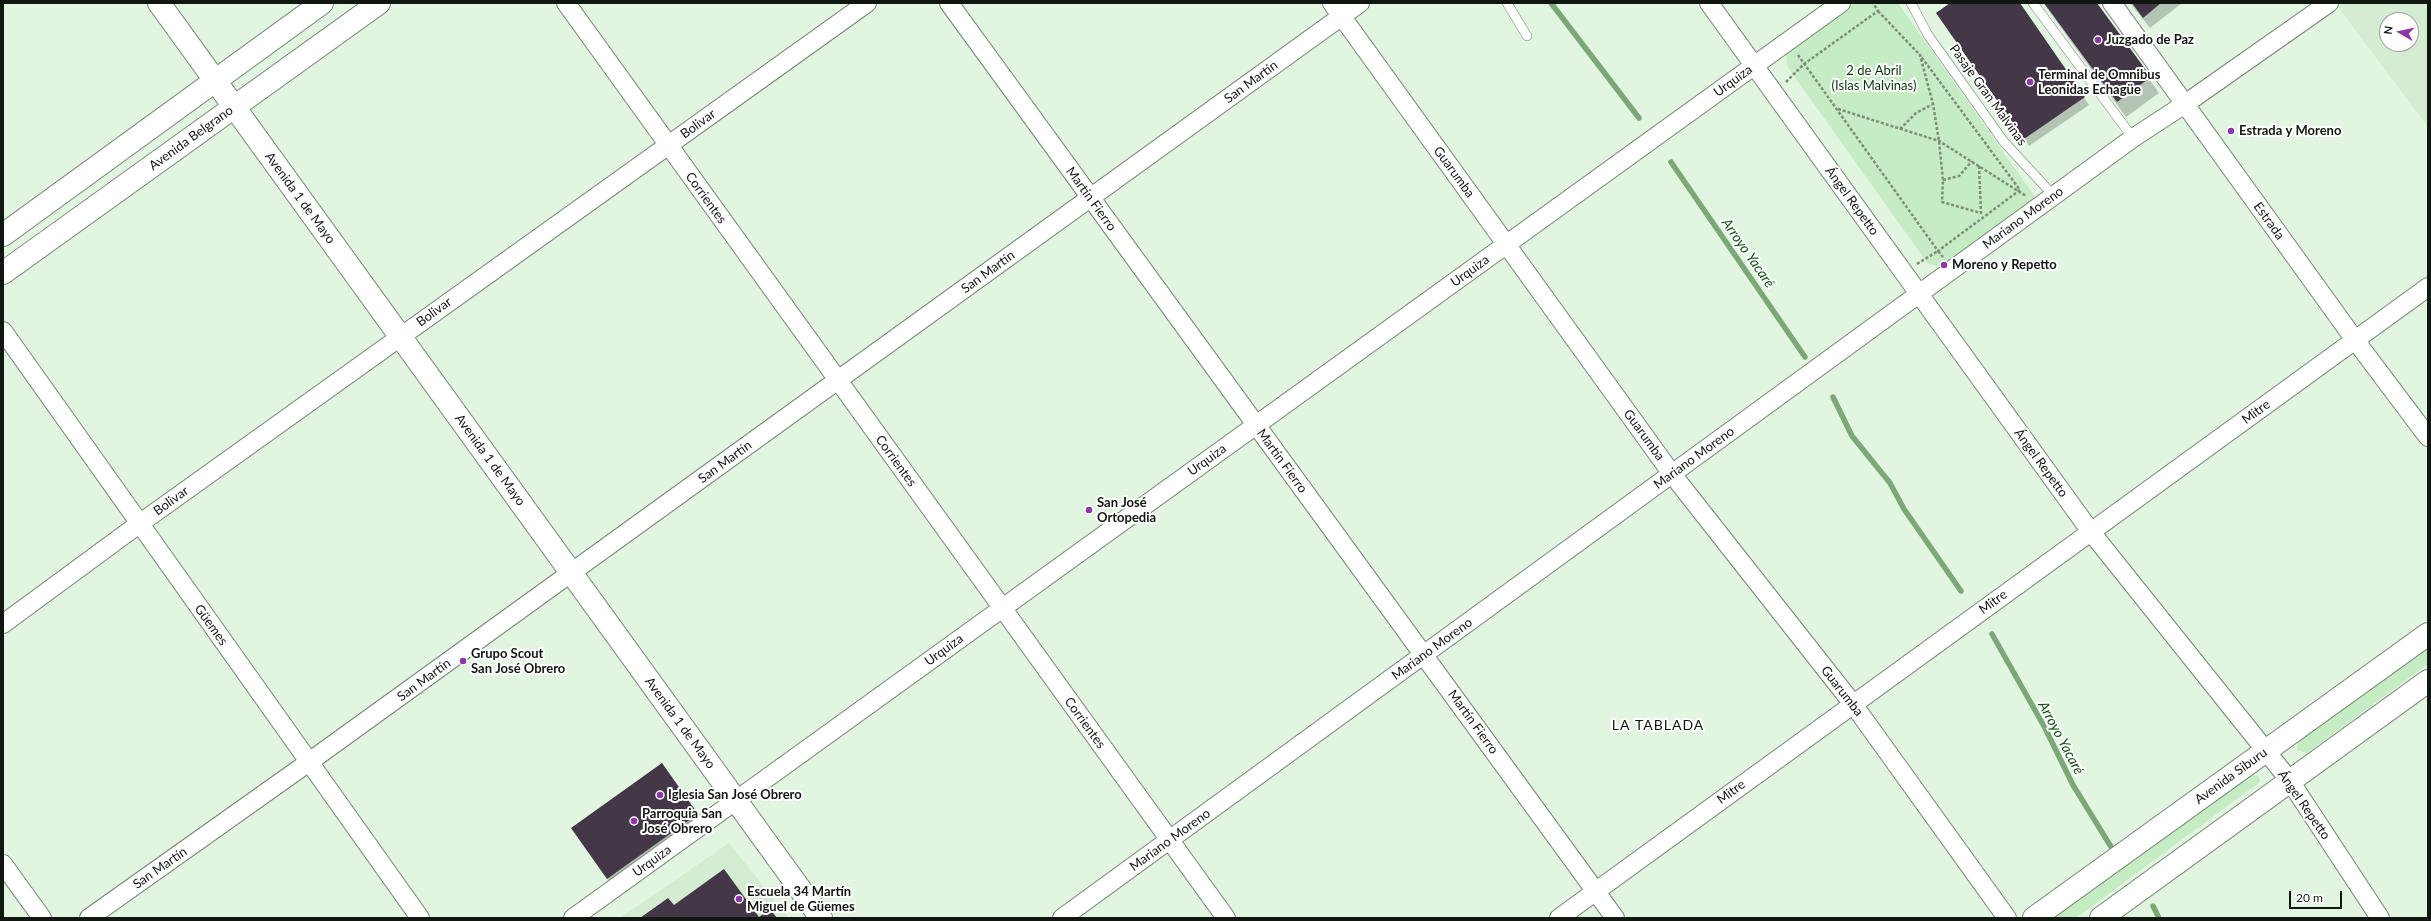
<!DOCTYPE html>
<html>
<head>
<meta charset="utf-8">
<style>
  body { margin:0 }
  #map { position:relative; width:2431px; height:921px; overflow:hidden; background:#e2f5e1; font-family:Lato,sans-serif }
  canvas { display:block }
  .frame { position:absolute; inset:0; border:4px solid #101610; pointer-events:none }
  .north { position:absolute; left:2379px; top:12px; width:40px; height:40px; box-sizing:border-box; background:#fff; border:1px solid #9fa29f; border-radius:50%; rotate:279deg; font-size:11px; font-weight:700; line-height:16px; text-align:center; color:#101610 }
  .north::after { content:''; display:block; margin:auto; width:14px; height:18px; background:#8e38a5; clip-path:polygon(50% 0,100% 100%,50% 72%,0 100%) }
  .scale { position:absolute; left:2289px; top:891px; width:53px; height:18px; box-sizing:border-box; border:2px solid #101610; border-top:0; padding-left:5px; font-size:12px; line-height:14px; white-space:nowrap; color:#101610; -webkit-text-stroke:3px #fff; paint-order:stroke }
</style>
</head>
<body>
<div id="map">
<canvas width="2431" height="921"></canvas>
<div class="frame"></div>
<div class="north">N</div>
<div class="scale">20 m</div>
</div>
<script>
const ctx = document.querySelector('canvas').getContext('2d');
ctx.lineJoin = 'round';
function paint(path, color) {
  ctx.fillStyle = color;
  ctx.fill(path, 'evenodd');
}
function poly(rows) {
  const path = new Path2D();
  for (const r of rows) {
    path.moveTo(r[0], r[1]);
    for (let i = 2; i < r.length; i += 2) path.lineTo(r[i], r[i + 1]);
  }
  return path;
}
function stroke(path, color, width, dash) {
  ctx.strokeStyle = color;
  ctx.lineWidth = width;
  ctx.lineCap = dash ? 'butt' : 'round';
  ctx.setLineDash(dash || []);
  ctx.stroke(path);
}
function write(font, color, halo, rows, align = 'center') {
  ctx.font = font + ' Lato,sans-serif';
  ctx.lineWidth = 4;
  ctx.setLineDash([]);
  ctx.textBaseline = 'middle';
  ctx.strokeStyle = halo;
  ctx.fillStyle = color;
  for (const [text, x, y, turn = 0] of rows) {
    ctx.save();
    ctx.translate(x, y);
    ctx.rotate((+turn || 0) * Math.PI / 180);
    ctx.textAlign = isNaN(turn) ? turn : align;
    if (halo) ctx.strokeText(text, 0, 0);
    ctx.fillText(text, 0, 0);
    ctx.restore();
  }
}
const built = poly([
  [2335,3,2428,3,2428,127],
  [2387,20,2411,20,2411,44,2387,44],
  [729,843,789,918,620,918]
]);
const green = poly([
  [1850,3,1898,3,2037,200,1944,267,1928,264,1787,66,1786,54,1794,44],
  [2428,648,2428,664,2307,753,2297,750,2298,741],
  [2251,775,2259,776,2260,782,2076,918,2050,918]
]);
const shadow = poly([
  [1952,3,2019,3,2089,105,2029,146,1942,21],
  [2043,3,2096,3,2159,93,2126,117],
  [2130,3,2182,3,2150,28],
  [697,814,706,829,617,893,572,828]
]);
const stream = poly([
  [1551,3,1639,118],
  [1671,162,1805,357],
  [1833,397,1852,436,1890,483,1904,509,1961,591],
  [1992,634,2045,728,2073,785,2113,850],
  [2153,906,2159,918]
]);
const building = poly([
  [1950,3,2020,3,2085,97,2024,139,1936,13],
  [2044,3,2097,3,2151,77,2117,102],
  [2132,3,2161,3,2143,18],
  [662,763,698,814,607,879,571,828],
  [724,869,759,917,770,909,777,918,640,918,668,898,674,905]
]);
const path = poly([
  [1878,11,1920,55],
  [1798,55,1938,251,2020,190,1920,55,1933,104,1939,141,1943,180,1942,202,1981,213,1979,165],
  [1786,82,1804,64,1878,11,1873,3],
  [1838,109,1939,141,2026,196],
  [1900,129,1916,113,1933,104],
  [1943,180,1959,176,1972,161],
  [1917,264,1938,251,1943,257]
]);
const service = poly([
  [1507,3,1527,36],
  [1911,3,1928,35,2004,142,2054,196],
  [2033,3,2133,138]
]);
const minor = poly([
  [566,3,1226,918],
  [949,3,1615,918],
  [1332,3,1672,474,1853,704,2007,918],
  [1709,3,2091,532,2290,781,2380,918],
  [2112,3,2355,340,2428,437],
  [3,331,420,918],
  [3,624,139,524,867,3],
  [3,864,42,918],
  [89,918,309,762,1360,3],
  [573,918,1841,3],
  [1062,918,2133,138,2185,104,2329,3],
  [1559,918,2428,287]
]);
const secondary = poly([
  [159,3,821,918],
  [3,235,322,3],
  [3,273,379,3],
  [2034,918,2428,634],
  [2101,918,2428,681]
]);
const markers = [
  [2098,40,4,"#8e38a5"],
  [2030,82,4,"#8e38a5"],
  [2231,131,4,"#8e38a5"],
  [1944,265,4,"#8e38a5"],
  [1089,510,4,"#8e38a5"],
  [463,661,4,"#8e38a5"],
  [660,795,4,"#8e38a5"],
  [634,821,4,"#8e38a5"],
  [739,899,4,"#8e38a5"]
];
const poiNames = [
  ["Juzgado de Paz",2106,40],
  ["Terminal de Omnibus",2038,75],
  ["Leonidas Echagüe",2038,90],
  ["Estrada y Moreno",2239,131],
  ["Moreno y Repetto",1952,265],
  ["San José",1097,503],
  ["Ortopedia",1097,518],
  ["Grupo Scout",471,654],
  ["San José Obrero",471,669],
  ["Iglesia San José Obrero",668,795],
  ["Parroquia San",642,814],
  ["José Obrero",642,829],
  ["Escuela 34 Martín",747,892],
  ["Miguel de Güemes",747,907]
];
const parkNames = [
  ["2 de Abril",1874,71],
  ["(Islas Malvinas)",1874,86]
];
const streetNames = [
  ["Urquiza",1733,81,-36],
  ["San Martín",1251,82,-36],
  ["Pasaje Gran Malvinas",1988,95,54],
  ["Bolivar",698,124,-36],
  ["Avenida Belgrano",191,138,-36],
  ["Guarumba",1454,172,54],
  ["Avenida 1 de Mayo",300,198,54],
  ["Corrientes",706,198,54],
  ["Martín Fierro",1091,199,54],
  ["Ángel Repetto",1852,201,54],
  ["Mariano Moreno",2023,218,-36],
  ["Estrada",2269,221,54],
  ["Urquiza",1470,271,-36],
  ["San Martín",988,272,-36],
  ["Bolivar",434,312,-36],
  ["Mitre",2256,412,-36],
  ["Guarumba",1644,435,54],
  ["Mariano Moreno",1694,458,-36],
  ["Avenida 1 de Mayo",490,460,54],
  ["Urquiza",1207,460,-36],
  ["Corrientes",896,461,54],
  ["Martín Fierro",1282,461,54],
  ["San Martín",725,462,-36],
  ["Ángel Repetto",2041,463,54],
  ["Bolivar",171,501,-36],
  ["Mitre",1993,602,-36],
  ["Güemes",211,625,54],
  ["Mariano Moreno",1432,649,-36],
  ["Urquiza",944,650,-36],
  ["San Martín",424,680,-36],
  ["Guarumba",1842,691,52],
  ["Martín Fierro",1473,722,54],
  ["Avenida 1 de Mayo",680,723,54],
  ["Corrientes",1085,723,54],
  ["Avenida Siburu",2231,776,-36],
  ["Mitre",1731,792,-36],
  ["Ángel Repetto",2304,805,55],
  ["Mariano Moreno",1170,840,-36],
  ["Urquiza",652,861,-36],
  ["San Martín",160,868,-35]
];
const waterNames = [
  ["Arroyo Yacaré",1748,253,55],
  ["Arroyo Yacaré",2061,738,62]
];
const neighbourhoodNames = [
  ["LA TABLADA",1658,725]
];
paint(built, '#d4ecd1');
paint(green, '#c6ecc3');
paint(shadow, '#0003');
stroke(stream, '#7ca878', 5.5);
paint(building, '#443748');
stroke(service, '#748572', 10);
stroke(minor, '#748572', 20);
stroke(secondary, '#748572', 24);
stroke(path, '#7e8b7d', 2.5, [3, 2]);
stroke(service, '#fff', 9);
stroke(minor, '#fff', 18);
stroke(secondary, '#fff', 22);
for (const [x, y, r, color] of markers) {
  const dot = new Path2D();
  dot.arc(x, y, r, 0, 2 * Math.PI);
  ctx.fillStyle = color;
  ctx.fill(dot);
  stroke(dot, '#fff', 1.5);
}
write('bold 13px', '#101610', '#fff', poiNames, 'left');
write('13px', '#073807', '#fff', parkNames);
write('13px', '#101610', '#fff', streetNames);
write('italic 14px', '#135212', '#fff', waterNames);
ctx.letterSpacing = '1px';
write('14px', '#101610', '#fff', neighbourhoodNames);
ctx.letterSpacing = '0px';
</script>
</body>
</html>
